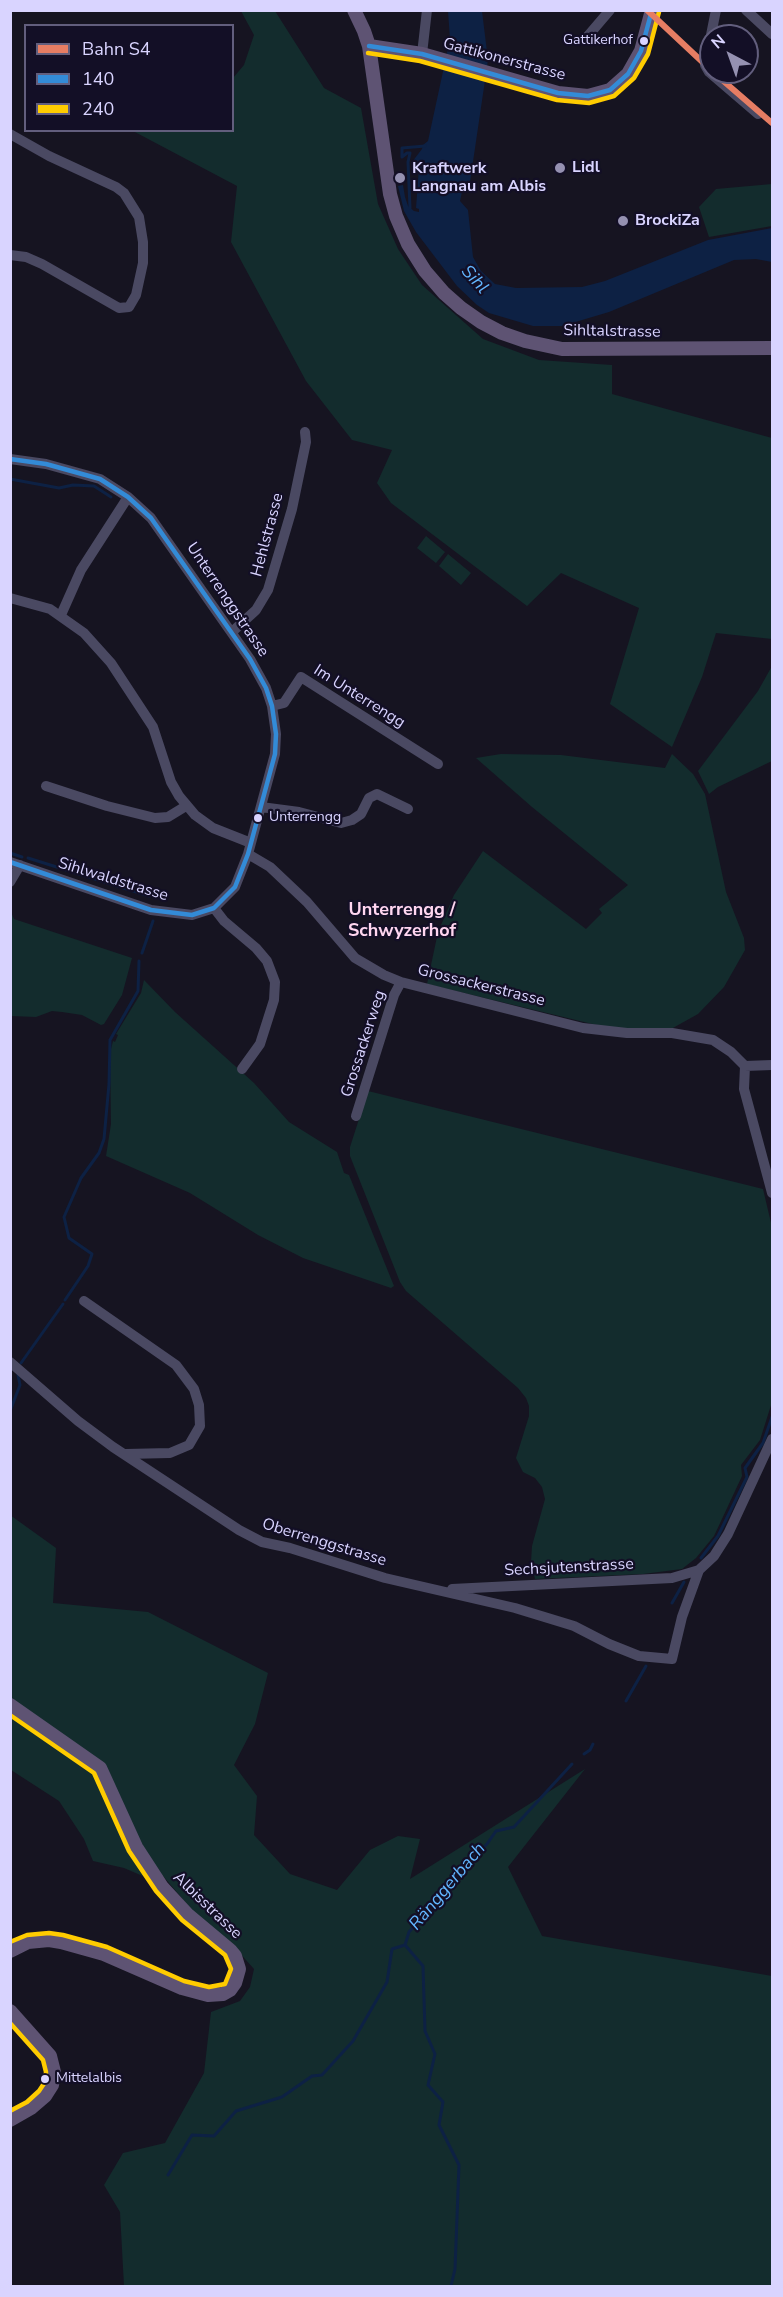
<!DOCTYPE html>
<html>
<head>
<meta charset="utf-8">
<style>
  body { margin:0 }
  #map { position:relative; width:783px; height:2297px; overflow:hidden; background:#161421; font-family:"Nunito Sans",sans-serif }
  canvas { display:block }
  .frame { position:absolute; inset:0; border:12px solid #d9d4ff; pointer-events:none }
  .legend { position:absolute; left:24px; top:24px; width:210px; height:108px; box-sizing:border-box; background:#130f26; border:2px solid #625e7d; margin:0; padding:8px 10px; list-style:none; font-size:18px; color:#d9d4ff }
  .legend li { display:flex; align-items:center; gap:12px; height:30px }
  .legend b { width:30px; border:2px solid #625e7d }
  .north { position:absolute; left:699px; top:24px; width:60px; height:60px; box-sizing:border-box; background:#130f26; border:2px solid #625e7d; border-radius:50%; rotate:319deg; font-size:16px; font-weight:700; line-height:24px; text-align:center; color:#d9d4ff }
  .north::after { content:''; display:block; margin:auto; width:21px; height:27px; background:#9591b1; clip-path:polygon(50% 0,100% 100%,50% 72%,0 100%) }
</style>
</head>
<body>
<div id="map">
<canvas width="783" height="2297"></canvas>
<div class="frame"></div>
<ul class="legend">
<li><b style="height:8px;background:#e67d63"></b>Bahn S4</li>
<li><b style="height:8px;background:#338bd7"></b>140</li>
<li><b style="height:8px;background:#fc0"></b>240</li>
</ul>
<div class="north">N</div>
</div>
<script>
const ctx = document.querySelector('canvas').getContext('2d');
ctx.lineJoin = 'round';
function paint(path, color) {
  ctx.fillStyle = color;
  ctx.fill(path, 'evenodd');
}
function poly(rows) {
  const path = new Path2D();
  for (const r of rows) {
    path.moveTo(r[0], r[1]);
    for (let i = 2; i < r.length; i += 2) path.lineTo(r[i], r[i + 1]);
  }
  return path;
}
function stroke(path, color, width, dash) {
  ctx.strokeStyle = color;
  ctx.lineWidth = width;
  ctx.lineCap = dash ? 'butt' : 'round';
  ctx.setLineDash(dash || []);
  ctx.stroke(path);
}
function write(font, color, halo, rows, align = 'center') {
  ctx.font = font + ' "Nunito Sans",sans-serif';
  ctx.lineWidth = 4.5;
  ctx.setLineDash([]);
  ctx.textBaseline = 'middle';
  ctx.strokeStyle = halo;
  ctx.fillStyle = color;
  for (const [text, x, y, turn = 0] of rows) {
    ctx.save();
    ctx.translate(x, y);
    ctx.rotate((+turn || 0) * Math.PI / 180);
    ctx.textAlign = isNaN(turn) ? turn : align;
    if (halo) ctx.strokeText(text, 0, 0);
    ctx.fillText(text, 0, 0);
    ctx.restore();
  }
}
const green = poly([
  [241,11,275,11,324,88,361,108,378,204,398,249,422,285,483,339,539,360,612,365,612,394,772,438,772,639,716,633,702,677,672,747,610,704,639,608,561,573,527,606,391,503,377,483,392,450,352,440,306,381,231,242,237,186,133,131,232,130,233,78,244,65,254,35],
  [772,184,772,226,709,237,699,207,716,189],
  [426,536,445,552,436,563,417,548],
  [448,554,471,573,461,585,439,566],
  [772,666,772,761,718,787,709,794,698,771,758,691],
  [501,754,561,755,665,768,672,754,693,774,705,794,726,892,744,938,745,950,724,987,698,1014,671,1029,609,1028,427,984,438,932,454,895,483,851,586,929,602,913,599,909,628,885,532,807,476,758],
  [11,912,14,919,132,958,122,995,104,1024,101,1025,82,1015,62,1012,52,1011,36,1017,11,1016],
  [144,980,175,1012,254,1083,289,1122,337,1152,344,1173,349,1175,394,1286,391,1288,303,1258,258,1235,190,1193,106,1156,111,1124,110,1053,113,1041,115,1042,118,1035,116,1034,141,993],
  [368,1091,763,1189,772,1227,772,1402,760,1440,741,1465,742,1476,714,1536,696,1558,682,1569,643,1574,535,1579,531,1562,532,1546,545,1499,542,1487,535,1478,523,1472,516,1458,529,1416,529,1406,526,1398,518,1388,406,1291,400,1282,350,1156,350,1147],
  [10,1515,56,1548,53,1603,148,1612,268,1673,255,1724,234,1765,257,1796,254,1835,290,1874,337,1890,370,1850,398,1836,420,1839,410,1879,585,1769,508,1867,542,1936,772,1976,772,2286,124,2286,120,2212,104,2185,123,2153,165,2143,204,2073,211,2012,240,2001,250,1987,254,1969,229,1941,199,1918,163,1876,145,1877,124,1868,93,1861,84,1839,59,1801,11,1770]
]);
const water = poly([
  [448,11,482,11,488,60,470,182,462,192,460,201,468,210,473,257,481,271,495,284,516,288,582,287,605,281,708,240,772,228,772,262,756,259,734,260,609,312,562,326,533,326,489,313,477,305,457,286,416,232,404,211,398,186,403,185,405,197,408,206,414,211,419,212,419,209,416,208,419,168,412,169,412,162,422,149,423,145,428,141,450,39]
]);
const stream = poly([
  [410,208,408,162,410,153,407,153,402,157,402,148,425,146],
  [10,479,59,488,73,485,94,486,111,497],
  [10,853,22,857],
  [28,858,149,896],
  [142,953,153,921],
  [65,1300,88,1266,92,1254,69,1238,64,1217,81,1178,99,1153,104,1139,109,1084,110,1040,138,991,139,961],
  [21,1363,63,1304],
  [10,1411,20,1385,18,1375],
  [701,1558,718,1536,747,1477,745,1468,763,1443,772,1417],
  [672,1603,684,1582],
  [626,1701,646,1666],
  [584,1754,590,1750,593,1744],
  [405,1945,423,1966,425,2031,435,2054,428,2085,443,2102,439,2125,459,2165,455,2269,451,2286],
  [168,2175,192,2135,214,2136,236,2111,282,2097,312,2076,322,2075,353,2041,387,1982,392,1949,405,1945,409,1932,424,1915,437,1894,487,1844,496,1831,514,1827,572,1764]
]);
const minor = poly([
  [716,10,705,65,709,72,758,114],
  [746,10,772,34],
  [587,37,610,10],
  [422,54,427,10],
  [10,134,49,156,116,187,124,193,139,217,143,242,143,263,136,295,129,307,119,308,42,264,26,257,10,255],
  [10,459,46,464,100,479,128,497,151,518,250,659,266,688,272,706,276,734,275,754,248,854,235,887,214,908,192,915,151,910,10,862],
  [10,598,50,609,84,633,111,663,153,727,171,782,179,796,195,815,213,828,251,843],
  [61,615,81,570,128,497],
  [232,632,256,610,268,590,292,509,306,442,305,432],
  [272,706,284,703,301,677,438,764],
  [46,786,107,806,155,818,168,817,186,806],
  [261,807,299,812,341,823,352,820,361,814,369,798,377,794,408,809],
  [248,854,270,867,307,902,355,958,384,975,401,982,583,1028,627,1033,672,1033,713,1040,731,1052,745,1066],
  [10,882,20,865],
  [214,908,224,921,256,948,267,961,275,982,274,1000,260,1044,242,1069],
  [745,1066,744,1089,772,1193],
  [745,1066,772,1065],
  [356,1116,394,995,401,982],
  [84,1301,176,1365,194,1389,199,1405,200,1426,189,1445,170,1453,126,1454],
  [10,1362,78,1421,113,1447,239,1530,262,1542,290,1548,385,1578,515,1608,574,1626,609,1644,639,1656,672,1659,682,1617,699,1570,714,1556,728,1534,772,1439],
  [452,1589,672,1578,699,1570]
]);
const major = poly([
  [354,10,364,31,369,46,390,194,396,216,408,244,425,271,444,293,461,308,481,322,502,333,525,341,562,349,772,348],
  [369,46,422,54,558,93,588,96,610,90,628,74,641,51,652,10],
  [10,1705,100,1768,136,1847,162,1887,187,1914,230,1950,235,1956,239,1969,235,1983,230,1990,223,1994,208,1995,182,1988,104,1954,61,1942,49,1940,28,1942,10,1951],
  [10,2011,50,2056,54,2072,52,2085,45,2096,31,2108,10,2120]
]);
const bus1 = poly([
  [369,46,422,54,558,93,588,96,610,90,628,74,641,51,652,10],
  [10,459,46,464,100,479,128,497,151,518,250,659,266,688,272,706,276,734,275,754,248,854,235,887,214,908,192,915,151,910,10,862]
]);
const bus2 = poly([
  [368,53,420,61,557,100,589,103,614,96,634,78,648,54,659,12],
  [10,1715,94,1773,129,1851,156,1891,182,1920,225,1955,231,1969,225,1984,209,1987,184,1981,107,1947,63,1935,49,1933,27,1935,10,1942],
  [10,2023,43,2060,46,2072,45,2082,39,2091,27,2102,10,2111]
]);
const rail1 = poly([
  [647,10,711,70],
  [713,72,772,123]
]);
const markers = [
  [644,41,5,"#d9d4ff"],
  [560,168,6,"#9591b1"],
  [400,178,6,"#9591b1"],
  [623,221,6,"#9591b1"],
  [258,818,5,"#d9d4ff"],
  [45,2079,5,"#d9d4ff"]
];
const busNames = [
  ["Gattikerhof",633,41,"right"],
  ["Unterrengg",269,818],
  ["Mittelalbis",56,2079]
];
const streetNames = [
  ["Gattikonerstrasse",504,60,15],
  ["Sihltalstrasse",612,332,1],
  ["Hehlstrasse",268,535,-75],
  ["Unterrenggstrasse",227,600,56],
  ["Im Unterrengg",359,697,32],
  ["Sihlwaldstrasse",113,880,17],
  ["Grossackerstrasse",481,986,14],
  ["Grossackerweg",364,1044,-72],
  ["Oberrenggstrasse",324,1543,17],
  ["Sechsjutenstrasse",569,1568,-3],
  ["Albisstrasse",207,1906,44]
];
const poiNames = [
  ["Lidl",572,168],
  ["Kraftwerk",412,169],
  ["Langnau am Albis",412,187],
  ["BrockiZa",635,221]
];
const waterNames = [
  ["Sihl",474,280,48],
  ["Ränggerbach",448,1887,-50]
];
const neighbourhoodNames = [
  ["Unterrengg /",402,911],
  ["Schwyzerhof",402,932]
];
paint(green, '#132c2d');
paint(water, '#0d2144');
stroke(stream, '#0d2144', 3);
stroke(minor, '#4a4962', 10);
stroke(major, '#5e5373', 14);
stroke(bus1, '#338bd7', 4.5);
stroke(bus2, '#fc0', 4.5);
stroke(rail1, '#e67d63', 6);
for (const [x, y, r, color] of markers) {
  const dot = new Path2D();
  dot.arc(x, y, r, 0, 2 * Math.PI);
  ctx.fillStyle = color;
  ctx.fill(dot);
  stroke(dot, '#130f26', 2);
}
write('14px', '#d9d4ff', '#130f26', busNames, 'left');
write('16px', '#d9d4ff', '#130f26', streetNames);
write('bold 16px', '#d9d4ff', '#130f26', poiNames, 'left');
write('italic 18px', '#62b6ff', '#130f26', waterNames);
write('bold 18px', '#ffd6f0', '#130f26', neighbourhoodNames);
</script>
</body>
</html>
